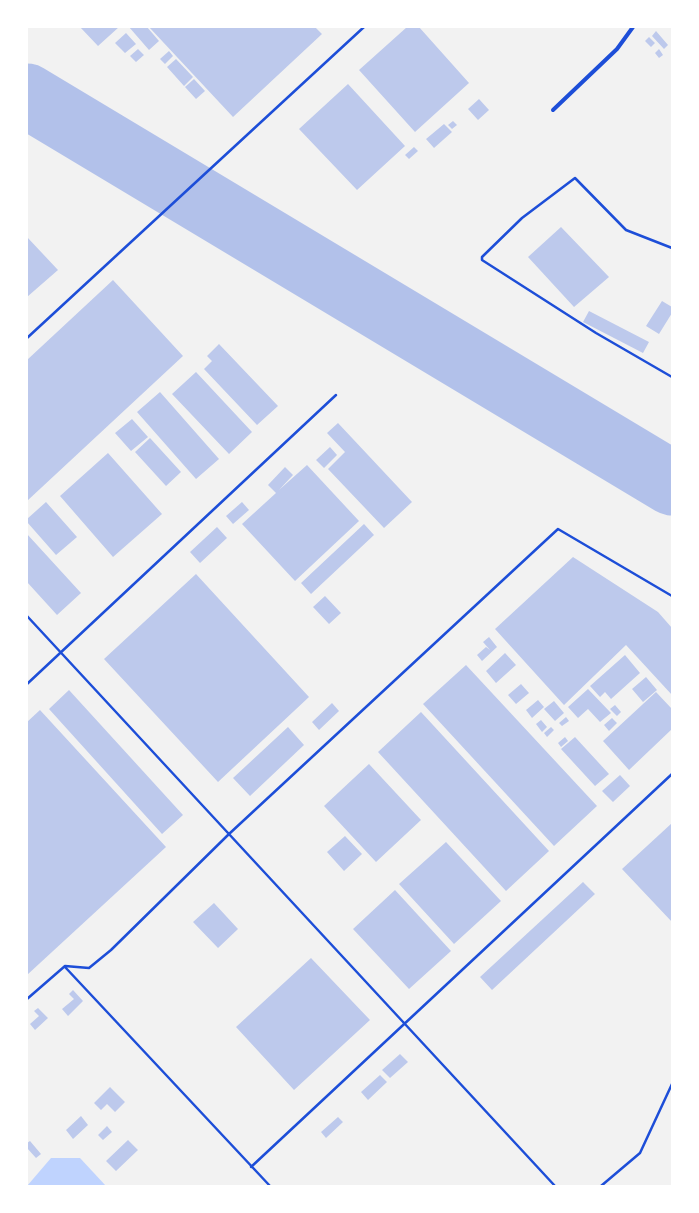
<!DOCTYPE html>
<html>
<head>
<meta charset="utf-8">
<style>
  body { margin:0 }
  #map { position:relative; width:699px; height:1213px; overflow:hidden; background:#f2f2f2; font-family:Georgia,serif }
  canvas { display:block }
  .frame { position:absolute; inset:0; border:28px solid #fff; pointer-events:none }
</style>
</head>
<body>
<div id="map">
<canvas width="699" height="1213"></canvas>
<div class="frame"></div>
</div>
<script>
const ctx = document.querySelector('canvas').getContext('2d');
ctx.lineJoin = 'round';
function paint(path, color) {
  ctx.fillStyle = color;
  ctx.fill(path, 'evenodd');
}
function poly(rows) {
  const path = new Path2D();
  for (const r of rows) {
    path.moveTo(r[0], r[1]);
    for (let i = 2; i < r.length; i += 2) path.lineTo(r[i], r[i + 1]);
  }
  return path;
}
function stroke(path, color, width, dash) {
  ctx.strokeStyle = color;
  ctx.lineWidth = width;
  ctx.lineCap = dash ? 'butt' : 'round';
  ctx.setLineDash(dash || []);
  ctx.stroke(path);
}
const water = poly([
  [51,1158,80,1158,106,1186,27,1186]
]);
const runway = poly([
  [27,96,672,483]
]);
const building = poly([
  [80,27,119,27,98,46],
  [129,27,147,27,159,41,149,50],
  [149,27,315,27,322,34,233,117],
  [407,27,419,27,469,83,415,132,359,70],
  [656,31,668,45,664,49,652,36],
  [126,33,136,44,125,53,115,43],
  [649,37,655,43,651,47,645,41],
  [138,49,144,55,136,62,130,56],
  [659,49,663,55,659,58,655,53],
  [169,51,173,56,165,64,160,59],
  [176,59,193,77,184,86,167,67],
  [194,79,205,91,196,99,185,87],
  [348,84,405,146,357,190,299,129],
  [479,99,489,110,478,120,468,109],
  [453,121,457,125,452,129,448,125],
  [444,124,452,132,434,148,426,139],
  [414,147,418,151,409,159,405,155],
  [561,227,609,277,574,307,528,257],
  [27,237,58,270,27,297],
  [113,280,183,356,27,501,27,360],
  [662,301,672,307,672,313,659,334,646,326],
  [589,311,649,342,643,353,583,322],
  [219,344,278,406,257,425,204,369,212,361,207,356],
  [196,372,252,432,229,454,172,394],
  [160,392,219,459,196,479,137,412],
  [132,419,148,437,131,451,115,433],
  [338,423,412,502,384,528,328,469,345,452,327,433],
  [150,438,181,472,166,486,135,452],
  [330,447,337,455,324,468,316,460],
  [108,453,162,514,113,557,60,496],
  [307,465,359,521,295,581,242,524,276,493,268,485,285,467,293,475,279,490],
  [46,502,77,537,56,555,27,522,27,519],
  [242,502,249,510,233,524,226,516],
  [364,524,374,535,311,594,301,583],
  [217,527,227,538,200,563,190,552],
  [27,534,81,593,57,615,27,582],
  [573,557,658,612,672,628,672,695,626,645,564,705,495,629],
  [196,574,309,697,218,782,104,659],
  [325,596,341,613,329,624,313,607],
  [489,637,497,647,482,661,477,655,486,647,490,650,483,642],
  [505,653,516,665,496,683,486,671],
  [625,655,640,673,611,699,605,692,600,697,590,686],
  [466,665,597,806,554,846,423,704],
  [646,677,657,690,643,702,632,689],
  [521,684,529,693,516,704,508,695],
  [588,689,611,713,600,722,588,709,578,718,568,707],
  [69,690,183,815,162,834,49,709],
  [656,692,672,709,672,729,629,770,603,741],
  [538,700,544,707,532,718,526,710],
  [554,701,564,713,555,721,544,709],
  [332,703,339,711,319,730,312,722],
  [615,705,621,712,617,716,610,709],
  [40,710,166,847,27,975,27,722],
  [421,712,549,851,506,891,378,752],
  [566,717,569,721,562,726,559,723],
  [612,718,617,723,609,731,604,725],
  [541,720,547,727,542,732,536,724],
  [288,727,304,745,250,796,233,778],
  [551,727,554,730,547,737,544,733],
  [565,737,568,741,561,747,558,743],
  [575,737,609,774,595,786,561,749],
  [369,764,421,820,376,862,324,806],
  [620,775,630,786,613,802,602,791],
  [672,823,672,922,622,869],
  [345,836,362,854,344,871,327,852],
  [446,842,501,901,454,944,399,884],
  [583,882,595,894,492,990,480,977],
  [395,890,451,951,409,989,353,929],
  [214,903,238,929,218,948,193,922],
  [311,958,370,1020,294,1090,236,1027],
  [73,990,83,1001,68,1016,62,1009,74,999,69,994],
  [38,1008,48,1018,35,1030,30,1024,39,1016,34,1011],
  [400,1054,408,1062,390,1078,382,1070],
  [380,1075,387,1082,368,1100,361,1092],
  [110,1087,125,1102,115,1112,107,1104,101,1110,94,1103],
  [81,1116,88,1125,73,1139,66,1130],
  [338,1117,343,1122,326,1138,321,1132],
  [107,1126,112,1132,103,1140,98,1135],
  [128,1140,138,1150,116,1171,106,1161],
  [30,1141,41,1154,36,1158,27,1148,27,1143]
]);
const service = poly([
  [672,248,626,230,575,178,522,218,482,257,482,260,596,333,672,377],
  [27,338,364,27],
  [27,616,555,1186],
  [27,684,336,395],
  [65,967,270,1186],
  [27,999,65,966,89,968,111,950,229,834,558,529,672,596],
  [251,1167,672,774],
  [601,1186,640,1153,672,1084]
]);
const minor = poly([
  [553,110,617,49,633,27]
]);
paint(water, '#bfd3fe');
stroke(runway, '#b2c1ea', 65);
paint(building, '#bdc9ec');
stroke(service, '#1d4ed8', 2.5);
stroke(minor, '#1d4ed8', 4);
</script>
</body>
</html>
